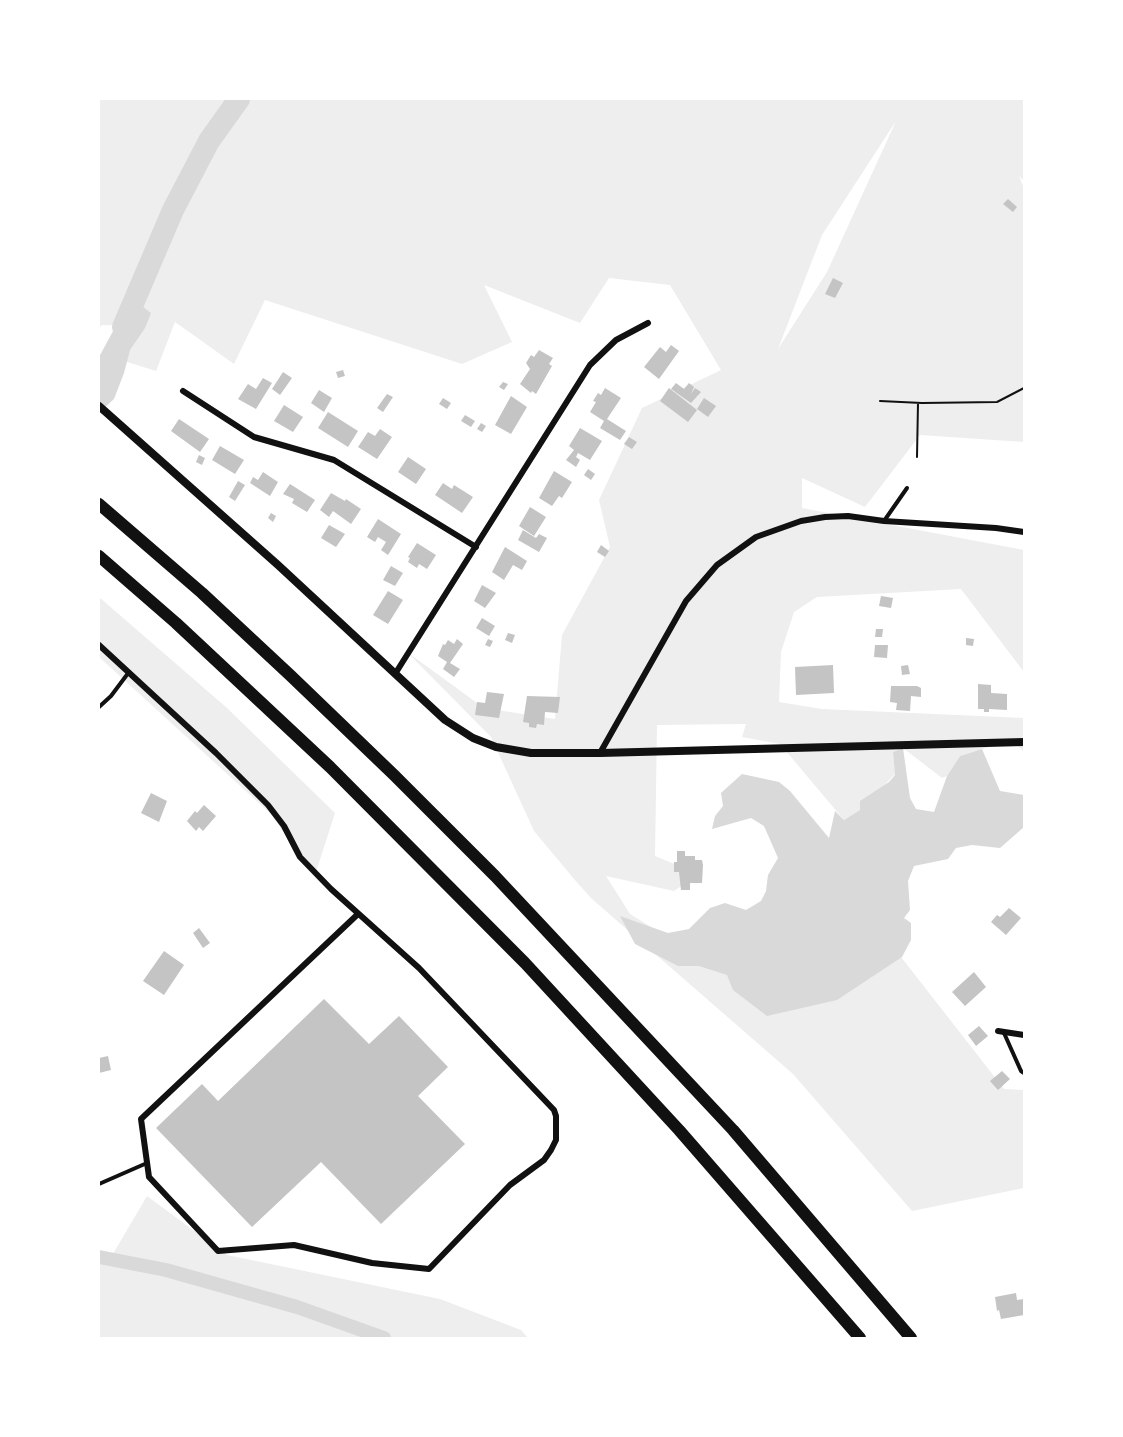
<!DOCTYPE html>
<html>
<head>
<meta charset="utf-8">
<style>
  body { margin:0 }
  #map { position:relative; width:1123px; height:1437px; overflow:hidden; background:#fff; font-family:"Nunito Sans",sans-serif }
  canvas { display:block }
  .frame { position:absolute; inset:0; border:100px solid #fff; pointer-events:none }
</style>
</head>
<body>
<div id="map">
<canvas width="1123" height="1437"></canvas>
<div class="frame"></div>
</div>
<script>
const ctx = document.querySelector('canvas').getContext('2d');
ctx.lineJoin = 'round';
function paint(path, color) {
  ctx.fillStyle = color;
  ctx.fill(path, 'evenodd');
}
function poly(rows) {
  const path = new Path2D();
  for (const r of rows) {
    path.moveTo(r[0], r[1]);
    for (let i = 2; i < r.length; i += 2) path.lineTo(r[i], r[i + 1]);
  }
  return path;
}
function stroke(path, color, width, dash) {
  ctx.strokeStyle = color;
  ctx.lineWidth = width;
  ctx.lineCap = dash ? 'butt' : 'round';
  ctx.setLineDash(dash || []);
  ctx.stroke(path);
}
const green = poly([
  [99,99,1024,99,1024,181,1019,176,1024,188,1024,442,920,435,865,507,802,478,802,508,1024,550,1024,672,961,589,817,597,794,612,781,652,779,702,822,709,1024,718,1024,752,1013,741,982,749,960,756,947,776,942,778,903,748,893,752,895,774,860,810,844,820,780,744,742,737,746,724,657,725,655,856,699,874,674,891,606,876,630,914,675,942,887,939,1004,1089,1024,1090,1024,1188,912,1211,793,1074,592,899,574,879,534,831,491,737,407,652,484,708,555,719,562,635,610,547,599,500,642,408,721,370,670,285,609,278,580,323,484,285,512,342,462,364,265,300,234,364,175,322,156,371,121,360,132,326,102,325,99,328],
  [896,121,827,272,778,349,822,235],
  [99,597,227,708,335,813,316,872,293,846,271,814,99,657],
  [147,1196,227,1255,440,1299,521,1330,528,1338,99,1338,99,1256,110,1259]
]);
const water = poly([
  [131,298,151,313,145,328,130,350,124,373,114,399,99,413,99,357],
  [903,748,910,798,916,809,934,812,947,776,960,756,982,749,1000,791,1024,795,1024,827,1000,848,972,845,956,848,948,859,914,866,908,881,910,910,904,918,911,923,911,940,902,957,837,1000,767,1016,733,990,727,975,699,966,678,966,635,944,620,916,668,933,689,929,710,908,725,903,746,910,761,901,766,891,768,875,778,858,764,826,751,818,712,829,715,816,723,806,721,793,742,774,779,782,790,791,829,838,835,811,844,820,860,810,860,801,889,782,895,775,893,752]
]);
const canal = poly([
  [99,1257,166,1270,297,1307,384,1338]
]);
const river = poly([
  [123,327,173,210,209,141,239,99]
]);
const building = poly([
  [1008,199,1017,207,1013,212,1003,204],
  [833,278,843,283,835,298,825,294],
  [671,345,679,351,659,379,644,367,660,347,666,352],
  [539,350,553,358,549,364,552,366,536,394,532,391,531,393,520,384,530,369,526,363,531,355,534,357],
  [343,370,345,376,338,378,336,372],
  [283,372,292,378,280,395,272,389],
  [263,378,272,383,256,409,238,399,248,384,256,389],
  [503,382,508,384,504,390,499,387],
  [676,383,684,389,689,383,694,387,691,394,695,388,701,392,691,403,671,389],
  [605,388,621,398,607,419,626,431,620,440,600,428,604,421,590,412,596,402,593,401,598,393,601,395],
  [669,388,697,410,688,422,660,401],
  [319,390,332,398,324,412,311,403],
  [387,394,393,397,383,412,377,408],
  [511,396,527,407,511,434,495,425],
  [443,398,451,403,447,409,439,404],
  [704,398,716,406,708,417,697,409],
  [284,405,303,417,293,432,274,421],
  [328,412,358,431,348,447,318,428],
  [465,415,475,421,471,427,461,421],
  [179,419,209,439,200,452,171,431],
  [481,423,486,426,482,432,477,429],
  [580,428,602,441,590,460,578,453,576,457,580,460,576,467,566,460,574,450,569,446],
  [380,429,392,437,377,459,358,447,368,432,375,436],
  [629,437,637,442,632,449,624,444],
  [220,446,244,460,235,474,212,460],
  [199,455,205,458,202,465,196,462],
  [408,457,426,469,416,484,398,472],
  [588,469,595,474,591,480,584,475],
  [554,471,572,482,562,498,559,496,552,506,539,498],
  [263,472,278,482,270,496,250,483,253,477,258,480],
  [238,481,245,485,235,501,229,497],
  [443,483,452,489,454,485,473,497,462,513,435,495],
  [290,484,315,500,307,512,292,503,294,499,283,494],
  [331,493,345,501,346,499,361,509,351,524,333,511,329,517,320,510],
  [530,507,546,517,534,536,519,526],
  [271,513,276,516,273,522,268,518],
  [378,519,401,534,388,555,381,550,386,542,378,537,375,542,367,537],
  [329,525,345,534,336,547,321,538],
  [523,530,536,538,539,534,547,538,539,552,518,540],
  [417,543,436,555,427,569,419,564,417,568,408,562,410,558,408,557],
  [601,545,609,551,605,557,597,552],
  [505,547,527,561,522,570,513,565,504,580,492,572],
  [391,566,403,573,395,586,383,580],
  [482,585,496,593,485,608,474,601],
  [388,591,403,600,388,624,373,615],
  [881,596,893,598,891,608,879,606],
  [482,618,495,626,489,636,476,628],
  [876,629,883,629,882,637,875,637],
  [508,633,515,635,512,643,505,640],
  [966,638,974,639,973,646,966,645],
  [457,639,463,644,450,663,460,669,454,677,443,669,447,662,438,656,443,644,445,645,448,640,454,644],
  [488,639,493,641,490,647,485,645],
  [875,645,888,645,887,658,874,657],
  [833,665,834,693,796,695,795,667],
  [908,665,910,674,902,675,901,666],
  [978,684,991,685,991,693,1007,694,1007,710,989,709,989,712,984,712,984,709,978,709],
  [891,686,917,686,921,688,921,697,911,696,910,711,896,710,897,703,890,702],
  [487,692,504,694,499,718,475,715,477,702,485,703],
  [527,696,560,697,558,713,545,712,544,725,537,724,536,728,529,727,529,723,523,722],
  [151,793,167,801,159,822,141,813],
  [204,805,216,816,203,831,199,827,196,831,187,821,195,811,197,813],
  [677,851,685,851,685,856,695,856,695,860,702,860,703,865,702,883,690,883,690,890,681,890,679,872,674,872,674,862,677,862],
  [1009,908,1021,918,1006,935,991,922,997,915,1000,917],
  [199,928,210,943,203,948,193,933],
  [164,951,184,965,164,995,143,981],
  [974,972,986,987,965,1006,952,992],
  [324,999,369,1044,399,1016,448,1067,418,1096,465,1144,381,1224,321,1162,252,1227,156,1128,202,1084,218,1101],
  [979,1026,988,1036,976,1046,968,1035],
  [108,1056,111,1070,99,1073,99,1058],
  [1002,1071,1010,1079,998,1090,990,1081],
  [1016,1293,1017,1300,1024,1299,1024,1315,1001,1319,999,1310,997,1311,995,1297]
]);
const path = poly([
  [880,401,922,403,997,402,1024,388],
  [917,457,918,403]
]);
const service = poly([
  [884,521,907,488],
  [99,707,111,696,129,672],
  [1004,1033,1021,1071,1024,1073],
  [99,1184,147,1163]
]);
const minor = poly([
  [183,391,254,437,334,460,476,547],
  [99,645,216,753,268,805,284,826,300,857,331,889,419,968,554,1110,556,1116,556,1140,551,1150,544,1160,510,1185,429,1269,372,1263,294,1245,218,1251,149,1177,141,1119,358,914],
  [395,674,590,365,616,340,648,323],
  [600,753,686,601,717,565,756,537,801,521,825,517,848,516,884,521,996,528,1024,532],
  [998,1031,1024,1035]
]);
const tertiary = poly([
  [99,406,278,565,445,720,473,738,496,747,531,753,600,753,1024,742]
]);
const motorway = poly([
  [99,504,202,593,291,676,394,775,495,876,733,1130,911,1338],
  [99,556,176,623,330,767,525,963,679,1130,860,1338]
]);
paint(green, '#eee');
paint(water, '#d9d9d9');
stroke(canal, '#d9d9d9', 14);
stroke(river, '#d9d9d9', 22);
paint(building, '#c4c4c4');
stroke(path, '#111', 2);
stroke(service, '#111', 4);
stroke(minor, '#111', 6);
stroke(tertiary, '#111', 8);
stroke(motorway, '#111', 12);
</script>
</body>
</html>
